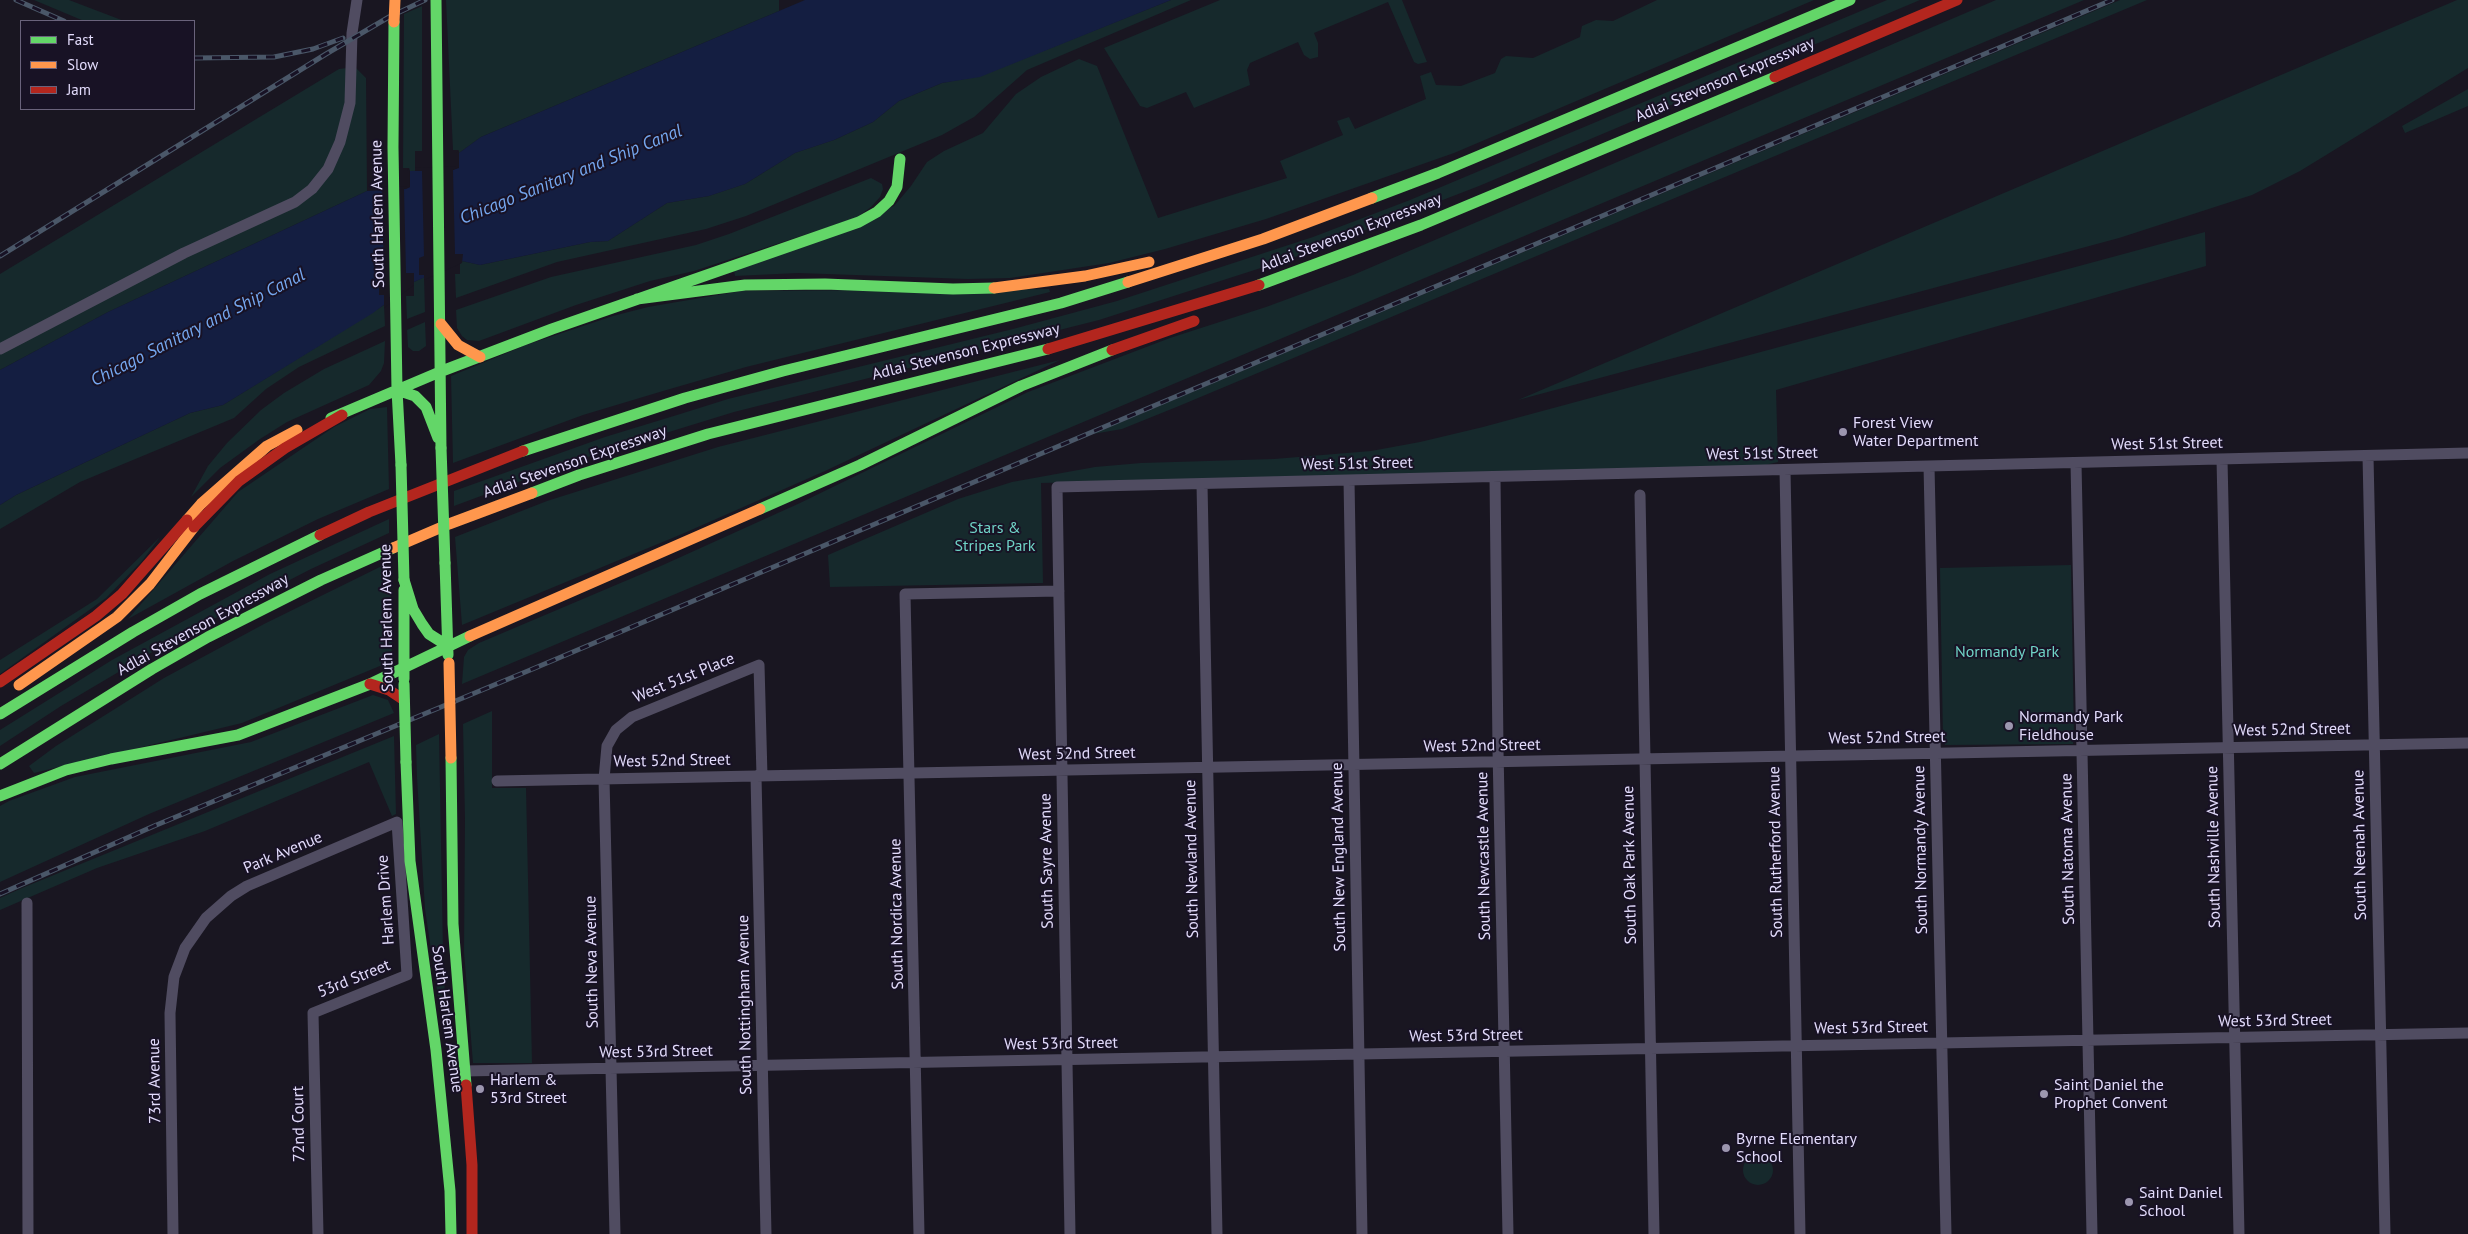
<!DOCTYPE html>
<html>
<head>
<meta charset="utf-8">
<style>
  body { margin:0 }
  #map { position:relative; width:2468px; height:1234px; overflow:hidden; background:#191621; font-family:"PT Sans",sans-serif }
  canvas { display:block }
  .legend { position:absolute; left:20px; top:20px; width:175px; height:90px; box-sizing:border-box; background:#181225; border:1px solid #69627b; margin:0; padding:6px 9px; list-style:none; font-size:15px; color:#e2dbfb }
  .legend li { display:flex; align-items:center; gap:10px; height:25px }
  .legend b { width:25px; border:1px solid #69627b }
</style>
</head>
<body>
<div id="map">
<canvas width="2468" height="1234"></canvas>
<ul class="legend">
<li><b style="height:6px;background:#63d668"></b>Fast</li>
<li><b style="height:6px;background:#ff974d"></b>Slow</li>
<li><b style="height:6px;background:#b3261e"></b>Jam</li>
</ul>
</div>
<script>
const ctx = document.querySelector('canvas').getContext('2d');
ctx.lineJoin = 'round';
function paint(path, color) {
  ctx.fillStyle = color;
  ctx.fill(path, 'evenodd');
}
function poly(rows) {
  const path = new Path2D();
  for (const r of rows) {
    if (r.length === 3) {
      path.moveTo(r[0] + r[2], r[1]);
      path.arc(r[0], r[1], r[2], 0, 2 * Math.PI);
      continue;
    }
    path.moveTo(r[0], r[1]);
    for (let i = 2; i < r.length; i += 2) path.lineTo(r[i], r[i + 1]);
  }
  return path;
}
function stroke(path, color, width, dash) {
  ctx.strokeStyle = color;
  ctx.lineWidth = width;
  ctx.lineCap = dash ? 'butt' : 'round';
  ctx.setLineDash(dash || []);
  ctx.stroke(path);
}
function write(font, color, halo, rows, align = 'center') {
  ctx.font = font + ' "PT Sans",sans-serif';
  ctx.lineWidth = 4;
  ctx.setLineDash([]);
  ctx.textBaseline = 'middle';
  ctx.strokeStyle = halo;
  ctx.fillStyle = color;
  for (const [text, x, y, turn = 0] of rows) {
    ctx.save();
    ctx.translate(x, y);
    ctx.rotate((+turn || 0) * Math.PI / 180);
    ctx.textAlign = isNaN(turn) ? turn : align;
    if (halo) ctx.strokeText(text, 0, 0);
    ctx.fillText(text, 0, 0);
    ctx.restore();
  }
}
const green = poly([
  [34,0,69,0,124,21,84,21],
  [446,0,779,0,779,11,481,137,459,153,458,150,453,150],
  [1171,0,1191,0,1027,70,974,117,942,135,746,216,706,229,557,262,456,298,455,274,460,274,460,264,462,261,480,265,590,242,608,241,667,203,709,196,745,184,795,153,834,140,873,122,899,101,942,83,980,76],
  [1220,0,1402,0,1427,62,1418,64,1414,62,1388,2,1314,33,1318,43,1318,57,1310,59,1304,55,1298,42,1250,63,1247,70,1250,85,1194,108,1186,92,1147,108,1140,106,1104,48],
  [1657,0,1814,0,1454,153,1266,219,1165,249,1109,263,1010,278,968,279,798,273,735,276,734,270,894,206,911,186,927,162,944,151,983,133,1016,94,1041,77,1079,59,1097,66,1158,218,1287,178,1280,161,1343,135,1337,121,1349,117,1355,129,1426,99,1420,76,1431,72,1436,85,1461,86,1495,73,1501,59,1506,56,1533,58,1580,37,1582,26,1596,20,1613,21],
  [1887,0,1920,0,1479,186,1295,257,1099,320,734,412,578,460,454,506,454,491,605,437,677,415,728,399,1013,329,1117,301,1313,237,1410,200],
  [1996,0,2084,0,462,684,464,657,468,650,479,643,663,565,800,503,1028,392,1170,338,1266,307,1353,275],
  [2120,0,2147,0,1179,406,1122,429,1093,434],
  [2457,0,2468,0,2468,68,2300,171,2252,195,2119,238,1518,400],
  [422,6,422,151,415,151,415,171,410,171,409,168,403,168,404,14],
  [355,67,366,78,367,191,108,312,0,370,0,274,339,69],
  [2468,89,2468,106,2405,133,2402,126],
  [871,178,882,184,883,189,880,197,871,207,856,218,694,271,650,281,576,305,479,341,467,340,462,336,457,328,456,310,551,277,696,245,729,234],
  [2205,232,2206,266,1776,390,1778,462,1761,466,1041,483,1043,583,830,587,828,555,958,499,1012,482,1095,467,1141,463,1274,459,1371,451,1420,442,1483,427],
  [424,277,425,312,407,319,406,296,414,296,414,282],
  [1049,289,1050,292,746,367,663,391,583,415,453,463,451,376,526,345,613,316,648,307,741,291],
  [384,305,385,326,299,367,266,389,234,418,80,482,0,529,0,505,16,495,190,413,223,405],
  [425,322,426,346,419,351,413,351,408,347,407,330],
  [385,341,384,363,381,371,369,385,287,422,260,439,220,468,191,497,208,466,227,443,261,410,284,393,324,369],
  [1060,360,825,471,682,534,462,625,455,537,547,501,718,447],
  [387,407,389,489,318,519,233,561,128,619,238,492,334,427,370,409],
  [389,519,389,533,311,569,171,641,61,706,0,746,0,730,112,660,270,574],
  [160,537,142,561,106,598,0,674,0,660,97,599],
  [390,562,392,661,242,723,34,773,29,766,56,746,164,678,264,624],
  [2071,565,2074,737,2073,744,1945,745,1943,740,1940,568],
  [373,695,388,700,394,713,149,814,0,882,0,806,9,801,75,777,251,742],
  [492,711,492,788,526,788,532,1063,473,1063,464,952,465,819,463,724],
  [439,734,443,952,445,997,438,997,425,909,417,777,416,745],
  [394,736,396,814,392,816,369,762,205,831,97,868,0,910,0,898,22,888],
  [1758,1170,15]
]);
const water = poly([
  [805,0,1171,0,980,77,942,83,899,101,873,122,834,140,795,153,745,184,709,196,667,203,608,241,590,242,480,265,462,261,414,282,373,313,223,405,190,413,16,495,0,505,0,370,108,312,367,191,406,189,410,187,410,171,453,170,459,168,459,153,481,137]
]);
const pier = poly([
  [459,150,459,167,453,170,455,254,463,254,462,263,424,280,424,275,419,275,419,258,424,256,422,171,415,171,415,168,456,166,456,153],
  [409,168,410,187,404,189,406,273,414,273,414,285,384,308,384,295,379,295,379,276,384,274,382,190,375,190,375,187,407,186,407,171]
]);
const street = poly([
  [0,349,184,253,295,202,312,189,328,169,340,142,350,103,352,33,357,0],
  [2368,456,2385,1234],
  [2222,459,2239,1234],
  [2076,463,2092,1234],
  [1929,466,1946,1234],
  [1785,470,1800,1234],
  [1495,477,1498,750,1508,1234],
  [1349,480,1362,1234],
  [1202,484,1217,1234],
  [1640,495,1654,1234],
  [756,776,766,1234],
  [497,781,2468,743],
  [27,903,28,1234],
  [464,1071,2468,1033],
  [173,1234,170,1013,174,977,185,948,206,918,231,896,247,886,397,822,407,975,313,1013,318,1234],
  [615,1234,604,779,607,746,616,730,632,717,759,665,762,776],
  [919,1234,905,594,1059,591],
  [1070,1234,1057,487,2468,453]
]);
const fast = poly([
  [436,0,441,448],
  [394,22,393,147,397,390,401,465],
  [1372,198,1438,173,1850,0],
  [1259,285,1421,225,1775,77],
  [637,299,745,285,825,284,953,289,994,288],
  [397,390,415,396,426,407,438,438],
  [331,418,442,371,552,329,859,222,877,212,889,201,897,187,900,159],
  [523,451,685,398,783,371,1061,303,1128,282],
  [532,493,579,475,708,434,1048,349],
  [760,509,860,465,1021,386,1112,350],
  [445,563,448,655],
  [404,580,413,609,422,624,429,634,448,646],
  [404,590,404,679],
  [0,714,133,632,200,594,320,535],
  [451,758,453,924,466,1085],
  [406,762,410,861,436,1050,450,1191,451,1234],
  [0,764,152,669,208,637,321,580,393,548],
  [0,796,66,770,111,759,238,735,370,684,470,636]
]);
const slow = poly([
  [1128,282,1263,239,1372,198],
  [994,288,1085,276,1149,262],
  [441,324,458,345,480,357],
  [187,520,201,504,267,446,297,430],
  [393,548,449,524,532,493],
  [470,636,760,509],
  [19,685,117,617,150,584,194,527]
]);
const jam = poly([
  [1775,77,1957,0],
  [1048,349,1259,285],
  [1112,350,1194,321],
  [194,527,239,481,285,448,342,415],
  [320,535,369,512,523,451],
  [0,682,96,616,122,594,187,520],
  [370,684,389,690,404,700],
  [466,1085,472,1165,472,1234]
]);
const rail = poly([
  [16,0,64,21],
  [194,58,274,57,313,49,343,38],
  [0,256,326,54,389,17,425,0],
  [0,894,154,826,535,668,2112,0]
]);
const fastBridge = poly([
  [441,448,445,563],
  [401,465,404,580],
  [404,684,406,762]
]);
const slowBridge = poly([
  [394,22,395,0],
  [449,663,451,758]
]);
const markers = [
  [1843,432,5,"#9c96af"],
  [2009,726,5,"#9c96af"],
  [480,1089,5,"#9c96af"],
  [2044,1094,5,"#9c96af"],
  [1726,1148,5,"#9c96af"],
  [2129,1202,5,"#9c96af"]
];
const streetNames = [
  ["Adlai Stevenson Expressway",1725,80,-23],
  ["South Harlem Avenue",378,214,-91],
  ["Adlai Stevenson Expressway",1351,233,-21],
  ["Adlai Stevenson Expressway",966,352,-14],
  ["West 51st Street",2167,444,-1],
  ["West 51st Street",1762,454,-1],
  ["Adlai Stevenson Expressway",575,462,-19],
  ["West 51st Street",1357,464,-1],
  ["South Harlem Avenue",387,618,-91],
  ["Adlai Stevenson Expressway",203,625,-29],
  ["West 51st Place",684,678,-22],
  ["West 52nd Street",2292,730,-1],
  ["West 52nd Street",1887,738,-1],
  ["West 52nd Street",1482,746,-1],
  ["West 52nd Street",1077,754,-1],
  ["West 52nd Street",672,761,-1],
  ["South Neenah Avenue",2360,845,-91],
  ["South Nashville Avenue",2214,847,-91],
  ["South Natoma Avenue",2068,849,-91],
  ["South Normandy Avenue",1921,850,-91],
  ["South Rutherford Avenue",1776,852,-91],
  ["Park Avenue",283,853,-23],
  ["South Newcastle Avenue",1484,856,-91],
  ["South New England Avenue",1339,857,-91],
  ["South Newland Avenue",1192,859,-91],
  ["South Sayre Avenue",1047,861,-91],
  ["South Oak Park Avenue",1630,865,-91],
  ["Harlem Drive",386,900,-94],
  ["South Nordica Avenue",897,914,-91],
  ["South Neva Avenue",592,962,-91],
  ["53rd Street",354,979,-22],
  ["South Nottingham Avenue",745,1005,-91],
  ["South Harlem Avenue",447,1019,82],
  ["West 53rd Street",2275,1021,-1],
  ["West 53rd Street",1871,1028,-1],
  ["West 53rd Street",1466,1036,-1],
  ["West 53rd Street",1061,1044,-1],
  ["West 53rd Street",656,1052,-1],
  ["73rd Avenue",155,1081,-91],
  ["72nd Court",299,1124,-91]
];
const poiNames = [
  ["Forest View",1853,423],
  ["Water Department",1853,441],
  ["Normandy Park",2019,717],
  ["Fieldhouse",2019,735],
  ["Harlem &",490,1080],
  ["53rd Street",490,1098],
  ["Saint Daniel the",2054,1085],
  ["Prophet Convent",2054,1103],
  ["Byrne Elementary",1736,1139],
  ["School",1736,1157],
  ["Saint Daniel",2139,1193],
  ["School",2139,1211]
];
const parkNames = [
  ["Stars &",995,528],
  ["Stripes Park",995,546],
  ["Normandy Park",2007,652]
];
const waterNames = [
  ["Chicago Sanitary and Ship Canal",571,175,-22],
  ["Chicago Sanitary and Ship Canal",198,328,-27]
];
paint(green, '#16292c');
paint(water, '#141e41');
paint(pier, '#191621');
stroke(street, '#504c61', 11);
stroke(fast, '#63d668', 11);
stroke(slow, '#ff974d', 11);
stroke(jam, '#b3261e', 11);
stroke(rail, '#4a5768', 5);
stroke(rail, '#181225', 3, [9]);
stroke(fastBridge, '#63d668', 11);
stroke(slowBridge, '#ff974d', 11);
for (const [x, y, r, color] of markers) {
  const dot = new Path2D();
  dot.arc(x, y, r, 0, 2 * Math.PI);
  ctx.fillStyle = color;
  ctx.fill(dot);
  stroke(dot, '#181225', 2);
}
write('16px', '#e2dbfb', '#181225', streetNames);
write('16px', '#e2dbfb', '#181225', poiNames, 'left');
write('16px', '#6fd3c6', '#181225', parkNames);
write('italic 18px', '#75a7ef', '#181225', waterNames);
</script>
</body>
</html>
